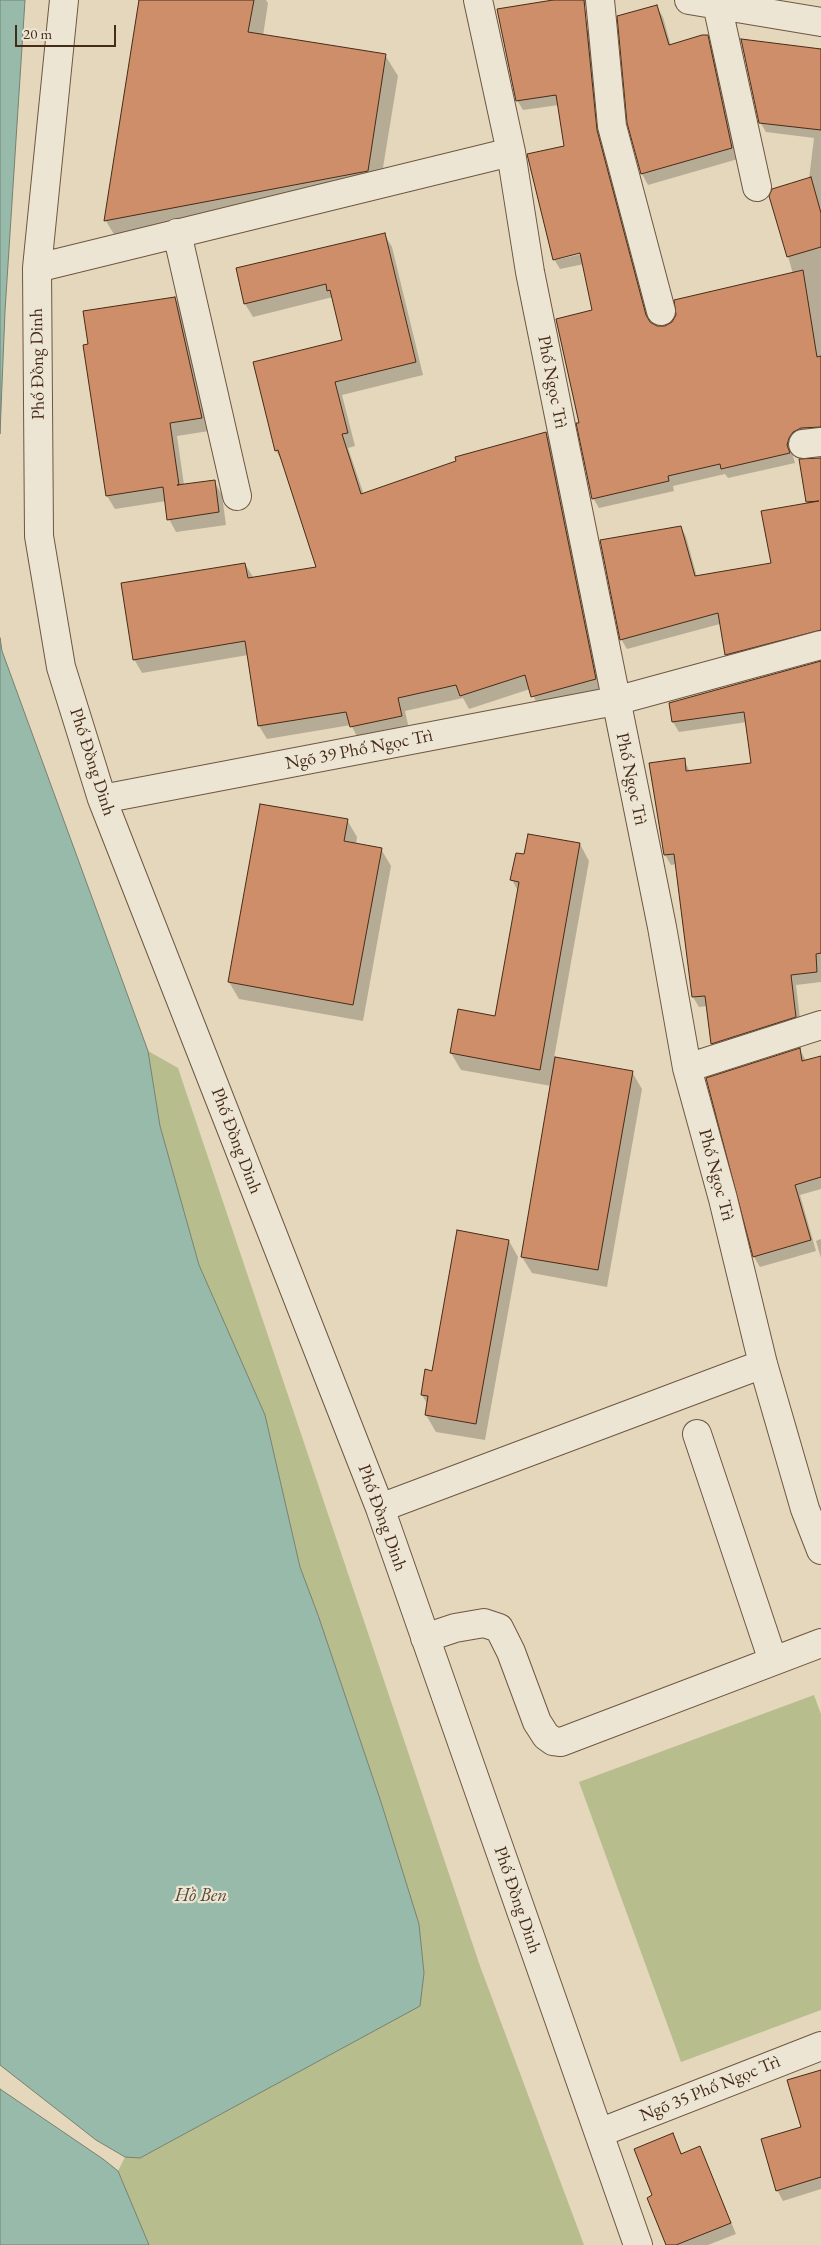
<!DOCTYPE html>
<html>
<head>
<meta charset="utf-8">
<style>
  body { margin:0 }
  #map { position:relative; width:821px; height:2245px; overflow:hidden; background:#e4d7bb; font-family:"EB Garamond",serif }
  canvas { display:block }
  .scale { position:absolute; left:15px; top:25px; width:101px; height:22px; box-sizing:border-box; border:2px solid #462c18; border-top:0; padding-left:6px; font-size:15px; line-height:18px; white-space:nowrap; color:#462c18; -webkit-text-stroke:4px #ede5d3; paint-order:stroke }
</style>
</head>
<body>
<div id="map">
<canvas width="821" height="2245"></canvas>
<div class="scale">20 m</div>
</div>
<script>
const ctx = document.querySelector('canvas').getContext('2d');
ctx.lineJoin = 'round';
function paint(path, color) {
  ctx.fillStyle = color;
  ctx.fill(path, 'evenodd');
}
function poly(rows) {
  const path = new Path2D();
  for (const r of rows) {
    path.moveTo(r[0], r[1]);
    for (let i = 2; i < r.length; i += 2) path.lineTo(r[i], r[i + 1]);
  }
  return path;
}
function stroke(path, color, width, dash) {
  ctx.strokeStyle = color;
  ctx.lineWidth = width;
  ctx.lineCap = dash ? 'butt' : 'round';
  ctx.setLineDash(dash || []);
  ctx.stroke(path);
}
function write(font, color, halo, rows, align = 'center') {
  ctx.font = font + ' "EB Garamond",serif';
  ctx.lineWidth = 4.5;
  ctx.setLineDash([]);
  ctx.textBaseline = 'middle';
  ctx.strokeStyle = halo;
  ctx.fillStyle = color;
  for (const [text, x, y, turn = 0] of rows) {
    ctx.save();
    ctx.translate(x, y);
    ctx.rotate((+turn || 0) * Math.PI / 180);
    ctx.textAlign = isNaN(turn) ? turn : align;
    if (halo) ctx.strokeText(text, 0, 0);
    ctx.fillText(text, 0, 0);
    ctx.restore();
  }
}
const green = poly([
  [148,1051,178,1068,480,1966,584,2245,149,2245,118,2171,125,2157,140,2158,419,2006,424,1973,419,1924,381,1802,318,1615,300,1567,265,1415,199,1265,160,1126],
  [814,1695,821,1714,821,2010,681,2062,579,1782]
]);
const water = poly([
  [0,0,25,0,5,311,0,434,0,0],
  [0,638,2,651,148,1051,160,1126,199,1265,265,1415,300,1567,318,1615,381,1802,419,1924,424,1973,420,2006,140,2158,125,2157,96,2140,0,2065,0,638],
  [0,2089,103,2159,118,2171,149,2245,0,2245,0,2089]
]);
const shadow = poly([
  [140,0,266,0,268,3,263,36,385,55,398,76,379,192,118,241,106,221],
  [561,0,589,0,563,34,586,27,592,37,602,141,650,324,656,327,665,327,793,274,771,196,809,179,814,138,766,132,760,122,821,50,821,437,794,448,793,456,795,463,728,478,725,474,673,486,674,491,599,508,593,498,594,311,584,264,560,269,554,259,565,147,559,105,523,110,517,100],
  [586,251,586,253,555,260,555,258],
  [656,6,663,17,671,46,707,37,714,48,738,159,648,185,642,174,629,123],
  [384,234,392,247,423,375,342,395,355,446,348,448,364,495,546,433,553,447,603,693,540,710,530,689,469,709,463,698,405,711,409,729,359,740,351,725,267,739,259,726,248,655,142,673,134,659,245,564,253,577,317,568,283,463,276,451,344,340,333,297,253,317,245,304],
  [175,298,183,311,209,431,177,436,184,485,214,481,222,495,226,525,176,532,169,519,166,501,115,509,107,496,90,345],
  [821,459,821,640,732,664,727,654,720,624,627,649,621,639,681,527,686,537,697,577,773,564,808,504,800,460],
  [821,662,821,982,796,985,801,1027,718,1053,712,1043,708,1006,699,1007,693,997,676,864,671,865,665,855,650,765,684,760,690,772,753,764,747,722,679,732,673,722],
  [347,820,357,837,356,845,381,849,391,866,363,1021,239,999,229,982],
  [580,844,589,861,554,1058,632,1072,642,1089,607,1287,532,1273,522,1257,551,1086,461,1070,451,1053,496,1017,518,891,512,880,525,856],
  [800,1050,806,1061,821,1057,821,1189,800,1195,816,1251,760,1267,754,1257,708,1079],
  [821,1239,821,1258,816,1241],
  [509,1241,518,1257,485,1440,436,1432,426,1415,428,1405,422,1395],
  [821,2071,821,2189,783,2201,777,2190,802,2128],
  [673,2135,682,2154,700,2147,736,2234,708,2245,667,2245,654,2196]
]);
const building = poly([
  [139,0,254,0,248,32,386,54,368,171,104,221,139,0],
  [553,0,584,0,597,130,646,315,650,322,657,326,665,326,672,322,676,315,674,300,803,270,817,357,821,356,821,427,801,428,793,432,789,438,787,445,790,453,721,469,720,464,668,476,669,481,592,499,576,423,579,423,556,319,592,310,580,253,553,260,527,154,564,146,556,95,516,101,497,9,553,0],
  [657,5,669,45,702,35,708,35,732,148,641,174,627,123,617,16,657,5],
  [741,39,821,49,821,130,759,123,741,39],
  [811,177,821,213,821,247,787,257,769,196,772,189,811,177],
  [385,233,416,362,335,382,348,433,342,434,361,494,456,461,455,457,546,432,596,679,531,697,525,675,460,696,456,685,398,698,402,716,350,727,346,712,258,726,245,641,133,660,121,583,245,563,248,578,316,567,278,450,275,451,253,362,342,340,330,290,327,291,326,284,244,304,236,268,385,233],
  [175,297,202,418,170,423,179,485,177,485,215,480,219,512,167,520,163,487,106,496,83,345,88,344,83,311,175,297],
  [821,458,821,630,725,655,718,613,620,640,600,540,681,526,695,576,771,563,761,511,819,501,806,502,799,459,821,458],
  [821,661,821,953,816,954,817,972,791,975,796,1017,711,1044,705,996,692,997,674,854,664,855,649,763,685,758,686,771,751,763,744,712,672,722,669,703,821,661],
  [260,804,348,819,344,841,382,848,353,1005,228,982,260,804],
  [528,834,580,843,540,1070,450,1053,458,1009,495,1016,519,882,510,880,516,853,524,854,528,834],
  [800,1048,802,1061,821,1056,821,1177,795,1185,811,1240,753,1257,706,1078,800,1048],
  [555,1057,633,1071,598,1270,521,1257,555,1057],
  [457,1230,509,1240,476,1424,425,1415,428,1396,421,1395,425,1369,432,1371,457,1230],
  [821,2070,821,2177,776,2191,761,2139,801,2127,787,2080,821,2070],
  [673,2133,681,2154,700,2146,731,2223,676,2245,666,2245,647,2198,652,2195,634,2149,673,2133]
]);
const minor = poly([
  [64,0,37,268,39,536,61,667,102,799,380,1508,638,2245],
  [478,0,511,152,530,272,662,927,687,1068,723,1199,763,1364,805,1509,821,1550],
  [600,0,612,126,661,311],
  [689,0,821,22],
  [717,4,757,187],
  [177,233,237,496],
  [37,268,511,152],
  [803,444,821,442],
  [102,799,615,701,821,645],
  [687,1068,821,1025],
  [697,1434,773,1661],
  [380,1508,763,1364],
  [425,1638,455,1628,484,1623,499,1628,511,1652,537,1722,546,1736,553,1741,561,1742,821,1643],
  [599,2133,821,2046]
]);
const streetNames = [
  ["Phố Đồng Dinh",38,364,-91],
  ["Phố Ngọc Trì",552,382,79],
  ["Ngõ 39 Phố Ngọc Trì",359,750,-11],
  ["Phố Đồng Dinh",92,762,72],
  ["Phố Ngọc Trì",631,779,78],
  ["Phố Đồng Dinh",236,1141,69],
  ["Phố Ngọc Trì",716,1175,75],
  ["Phố Đồng Dinh",382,1518,70],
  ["Phố Đồng Dinh",517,1900,71],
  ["Ngõ 35 Phố Ngọc Trì",710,2089,-22]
];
const waterNames = [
  ["Hồ Ben",201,1896]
];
paint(green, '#b8bd8d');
paint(water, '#97baaa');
stroke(water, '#778170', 1);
paint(shadow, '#0003');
paint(building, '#cd8e69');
stroke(building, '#462c18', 1);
stroke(minor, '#6e5741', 30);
stroke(minor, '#ede5d3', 28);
write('18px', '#462c18', '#ede5d3', streetNames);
write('italic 19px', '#564835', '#ede5d3', waterNames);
</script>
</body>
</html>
